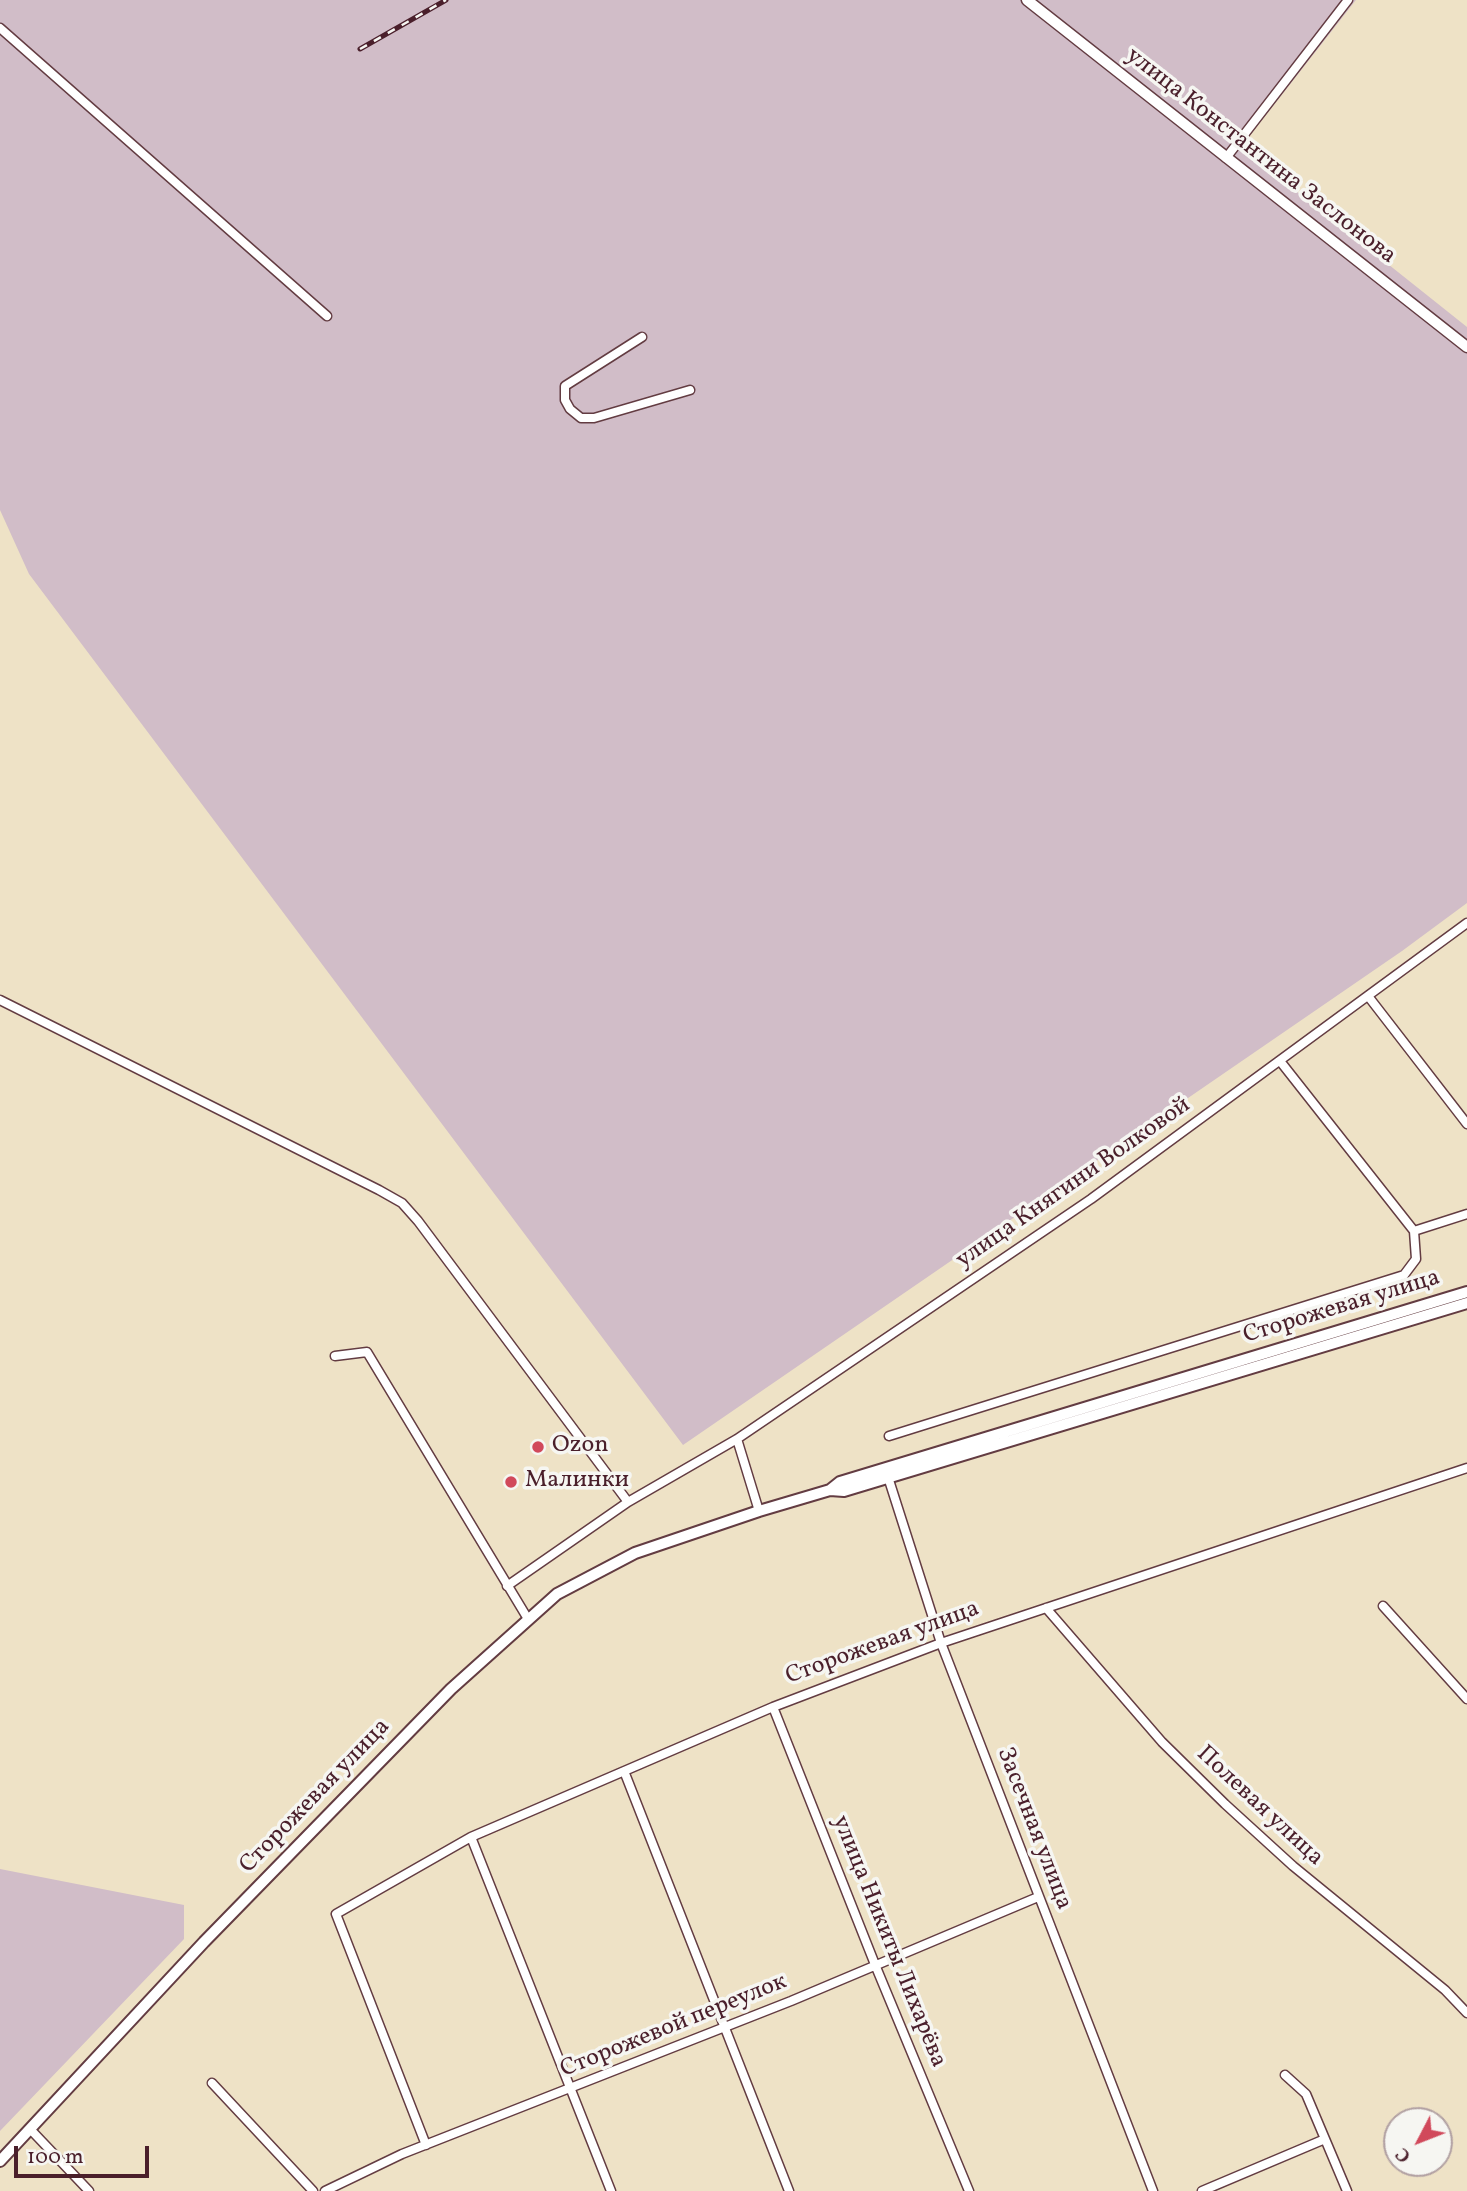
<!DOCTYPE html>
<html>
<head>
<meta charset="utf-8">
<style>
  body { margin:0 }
  #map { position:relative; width:1467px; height:2191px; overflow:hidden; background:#eee2c6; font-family:Vollkorn,serif }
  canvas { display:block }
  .north { position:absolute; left:1383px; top:2107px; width:70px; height:70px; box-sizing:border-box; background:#f6f6f2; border:2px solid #b1a0a2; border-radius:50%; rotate:228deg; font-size:19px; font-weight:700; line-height:28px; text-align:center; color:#4a1f2b }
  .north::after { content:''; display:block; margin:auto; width:24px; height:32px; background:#d1495b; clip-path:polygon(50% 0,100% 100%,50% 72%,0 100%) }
  .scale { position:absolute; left:14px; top:2146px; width:135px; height:32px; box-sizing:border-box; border:4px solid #4a1f2b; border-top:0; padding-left:9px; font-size:21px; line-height:24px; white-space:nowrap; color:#4a1f2b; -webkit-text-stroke:5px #f6f6f2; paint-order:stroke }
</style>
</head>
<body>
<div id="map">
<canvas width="1467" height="2191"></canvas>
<div class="north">С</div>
<div class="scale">100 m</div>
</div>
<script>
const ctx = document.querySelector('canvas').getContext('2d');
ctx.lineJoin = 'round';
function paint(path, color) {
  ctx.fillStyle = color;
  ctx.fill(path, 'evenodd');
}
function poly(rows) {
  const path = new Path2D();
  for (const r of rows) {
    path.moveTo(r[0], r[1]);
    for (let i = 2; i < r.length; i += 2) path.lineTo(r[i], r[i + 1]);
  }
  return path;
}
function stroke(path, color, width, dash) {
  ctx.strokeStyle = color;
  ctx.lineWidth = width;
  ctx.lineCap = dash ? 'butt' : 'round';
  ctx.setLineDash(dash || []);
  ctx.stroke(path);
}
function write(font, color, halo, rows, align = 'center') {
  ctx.font = font + ' Vollkorn,serif';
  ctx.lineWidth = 7;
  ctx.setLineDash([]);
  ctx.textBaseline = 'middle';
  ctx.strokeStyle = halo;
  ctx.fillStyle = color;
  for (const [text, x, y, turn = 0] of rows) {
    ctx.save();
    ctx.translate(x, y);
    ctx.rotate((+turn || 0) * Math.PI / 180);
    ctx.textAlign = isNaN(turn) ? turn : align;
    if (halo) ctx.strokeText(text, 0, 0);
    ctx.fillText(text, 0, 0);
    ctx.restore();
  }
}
const industrial = poly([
  [0,0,1356,0,1241,147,1467,327,1467,903,1402,951,683,1445,29,574,0,510],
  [0,1869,184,1905,184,1939,0,2131]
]);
const minor = poly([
  [0,28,327,316],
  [1226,158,1348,0],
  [642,337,565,386,565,400,570,409,581,418,594,418,690,390],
  [1368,996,1467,1124],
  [0,1000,379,1190,402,1203,418,1221,628,1502],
  [1280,1061,1414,1231],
  [1414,1231,1467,1214],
  [335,1356,367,1352,528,1619],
  [889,1436,1404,1275,1416,1259,1414,1231],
  [737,1439,759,1511],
  [888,1477,941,1643,1153,2191],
  [507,1586,628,1502,737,1439,1091,1199,1467,923],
  [1383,1606,1467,1699],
  [1046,1608,1162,1742,1225,1804,1293,1866,1445,1990,1467,2013],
  [773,1707,876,1967,969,2191],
  [624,1771,789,2191],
  [471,1837,611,2191],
  [1285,2075,1306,2094,1347,2191],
  [212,2083,313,2191],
  [31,2130,89,2191],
  [426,2145,336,1914,471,1837,773,1707,941,1643,1467,1468],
  [325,2191,402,2154,791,2001,1038,1897],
  [1202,2191,1325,2139]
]);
const tertiary = poly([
  [1027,0,1467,347]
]);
const secondary = poly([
  [830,1490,840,1482,1467,1292],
  [0,2161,204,1942,451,1689,557,1594,635,1553,759,1511,830,1490,844,1491,1467,1303]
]);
const rail = poly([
  [360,49,446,0]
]);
const markers = [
  [538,1447,7,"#d1495b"],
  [511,1482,7,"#d1495b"]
];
const streetNames = [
  ["улица Константина Заслонова",1260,157,38],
  ["улица Княгини Волковой",1074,1184,-35],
  ["Сторожевая улица",1342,1308,-17],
  ["Сторожевая улица",883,1644,-20],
  ["Сторожевая улица",316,1797,-46],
  ["Полевая улица",1259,1807,43],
  ["Засечная улица",1033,1829,69],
  ["улица Никиты Лихарёва",888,1942,68],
  ["Сторожевой переулок",674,2027,-22]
];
const poiNames = [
  ["Ozon",552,1447],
  ["Малинки",525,1482]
];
paint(industrial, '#d1bdc8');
stroke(minor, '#633c42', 11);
stroke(tertiary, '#633c42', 13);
stroke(secondary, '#633c42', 14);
stroke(minor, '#fff', 8);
stroke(tertiary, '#fff', 10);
stroke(secondary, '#fff', 10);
stroke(rail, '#4a1f2b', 5);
stroke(rail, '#f6f6f2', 2.5, [8]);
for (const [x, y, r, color] of markers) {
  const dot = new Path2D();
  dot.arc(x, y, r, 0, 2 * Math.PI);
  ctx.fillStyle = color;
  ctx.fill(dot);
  stroke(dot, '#f6f6f2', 2.5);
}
write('24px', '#4a1f2b', '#f6f6f2', streetNames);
write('24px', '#4a1f2b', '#f6f6f2', poiNames, 'left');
</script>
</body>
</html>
